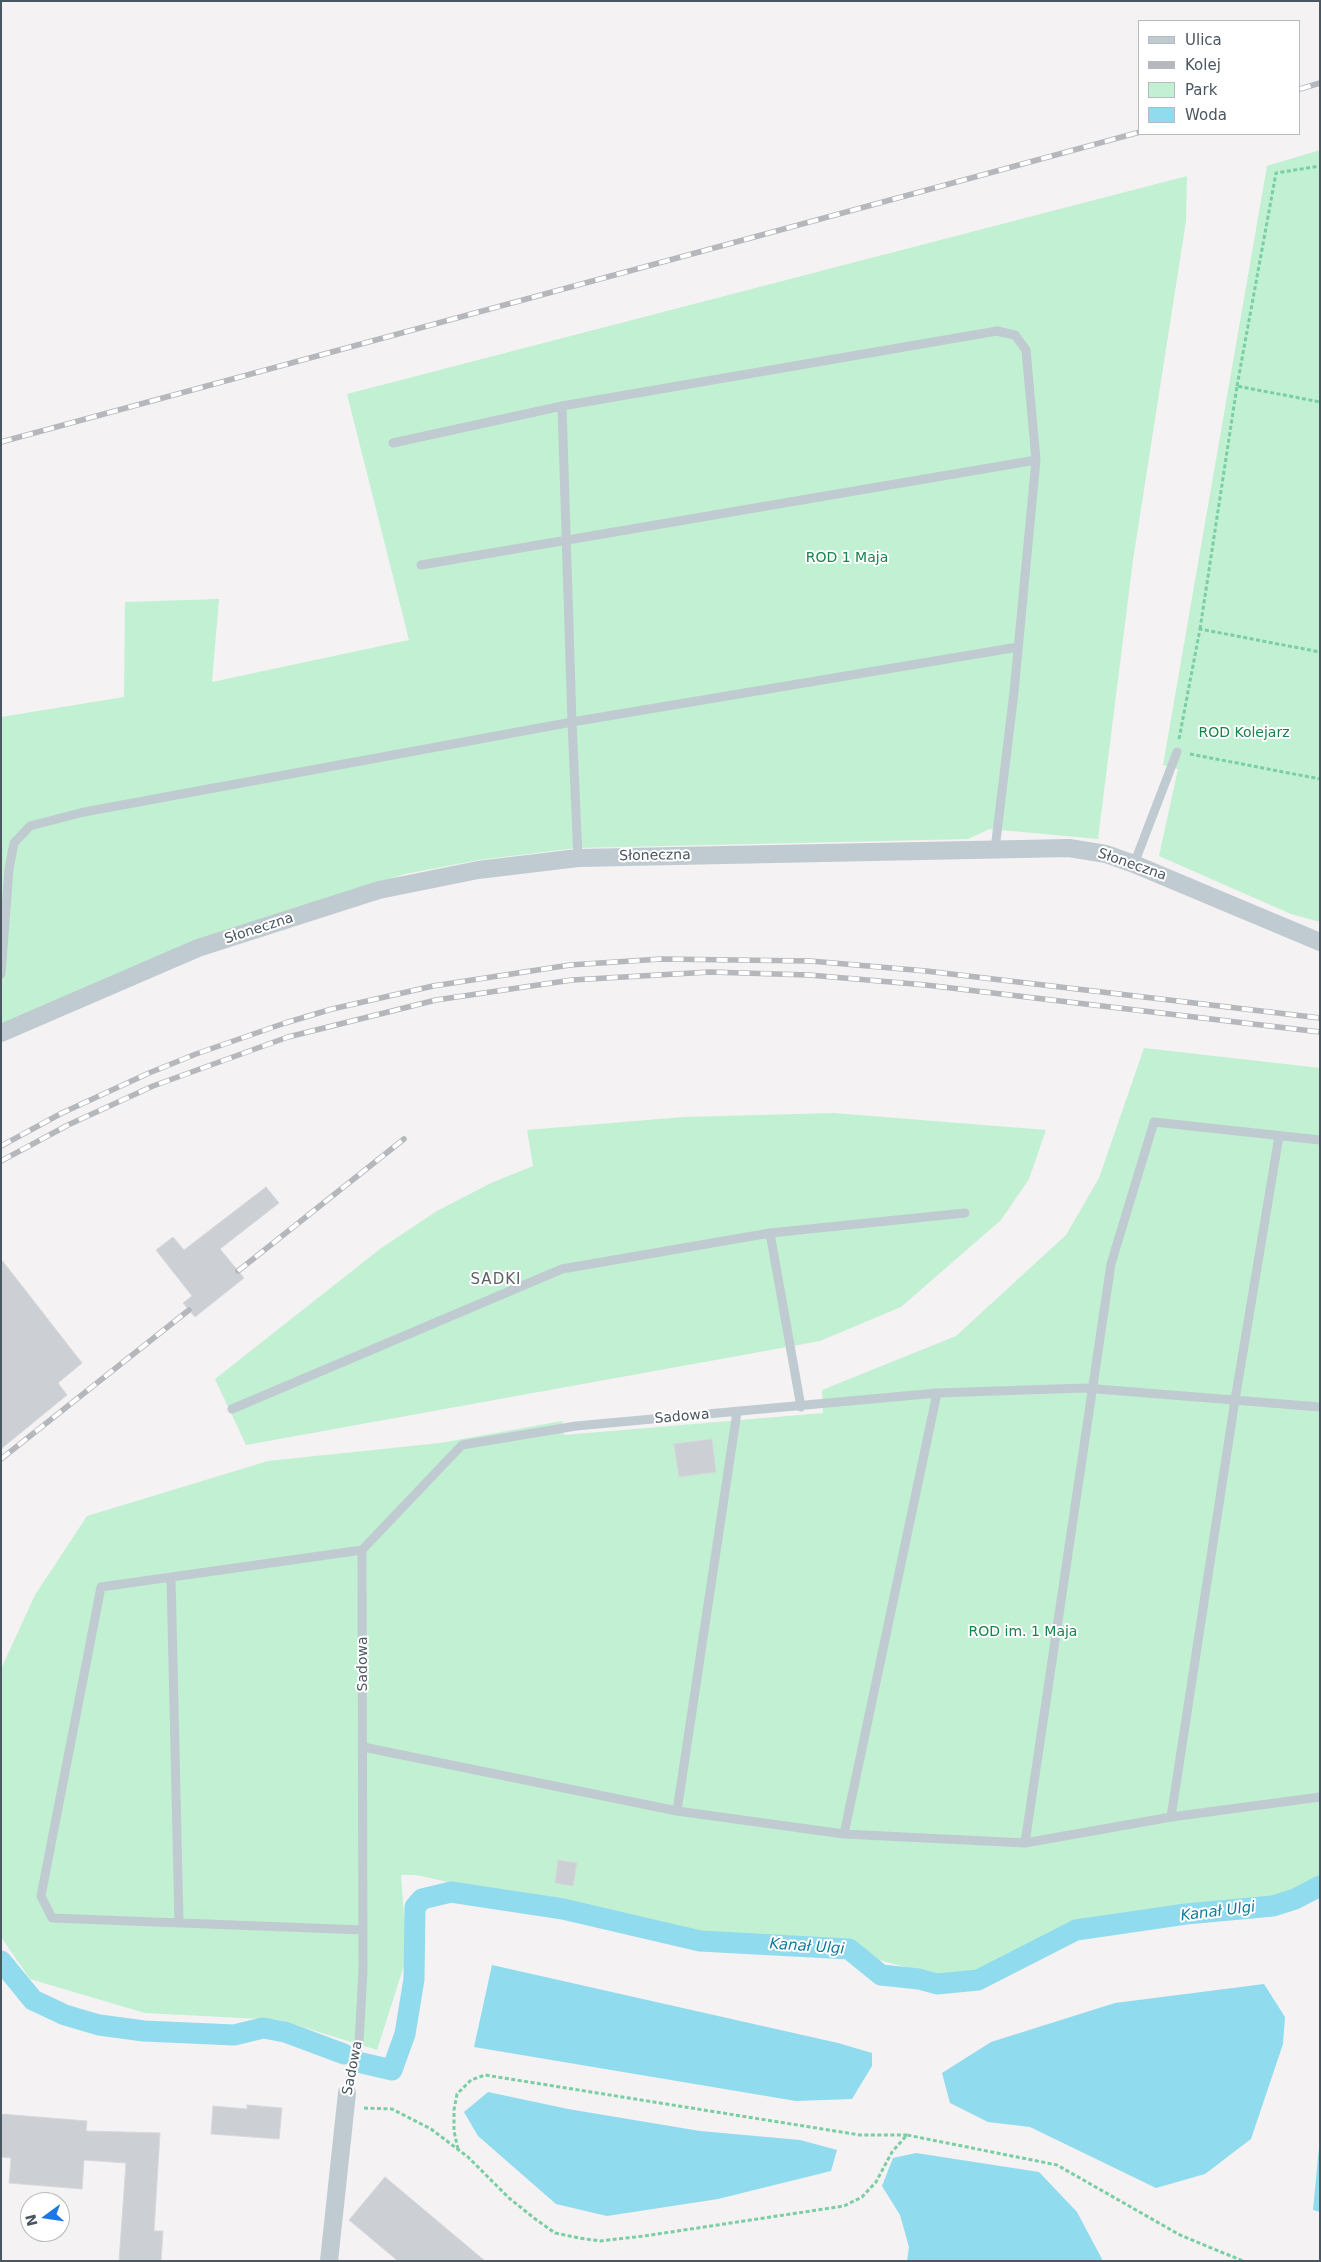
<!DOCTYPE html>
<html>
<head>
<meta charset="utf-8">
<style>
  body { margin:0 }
  #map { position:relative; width:1321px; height:2262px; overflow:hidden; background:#f4f2f2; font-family:"DejaVu Sans",sans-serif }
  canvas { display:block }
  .frame { position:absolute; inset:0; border:2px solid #4a5660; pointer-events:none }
  .legend { position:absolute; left:1138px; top:20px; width:162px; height:115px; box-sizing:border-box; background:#fff; border:1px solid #b7bbbf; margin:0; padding:6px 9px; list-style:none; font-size:15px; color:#4a5660 }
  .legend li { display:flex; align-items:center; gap:10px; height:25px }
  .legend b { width:25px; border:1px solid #b7bbbf }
  .north { position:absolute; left:20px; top:2192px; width:50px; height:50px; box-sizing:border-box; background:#fff; border:1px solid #b7bbbf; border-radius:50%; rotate:256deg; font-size:14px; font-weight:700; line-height:20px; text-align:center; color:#4a5660 }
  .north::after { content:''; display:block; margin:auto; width:18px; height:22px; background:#1b77e5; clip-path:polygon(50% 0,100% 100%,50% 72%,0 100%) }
</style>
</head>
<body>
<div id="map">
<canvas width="1321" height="2262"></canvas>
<div class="frame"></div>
<ul class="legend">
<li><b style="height:6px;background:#c0cad1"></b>Ulica</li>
<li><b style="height:6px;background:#b4b7bc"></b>Kolej</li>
<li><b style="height:14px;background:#c2f0d3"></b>Park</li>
<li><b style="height:14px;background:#90dbed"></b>Woda</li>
</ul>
<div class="north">N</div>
</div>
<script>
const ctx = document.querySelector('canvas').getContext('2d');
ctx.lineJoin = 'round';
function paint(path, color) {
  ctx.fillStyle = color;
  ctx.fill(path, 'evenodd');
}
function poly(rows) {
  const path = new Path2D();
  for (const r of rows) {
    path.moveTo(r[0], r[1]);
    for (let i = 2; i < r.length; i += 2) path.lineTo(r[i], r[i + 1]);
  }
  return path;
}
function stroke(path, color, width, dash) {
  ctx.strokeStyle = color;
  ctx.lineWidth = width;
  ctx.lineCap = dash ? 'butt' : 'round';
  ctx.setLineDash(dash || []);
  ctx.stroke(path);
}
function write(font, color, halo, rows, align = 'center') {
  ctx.font = font + ' "DejaVu Sans",sans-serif';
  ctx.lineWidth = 4;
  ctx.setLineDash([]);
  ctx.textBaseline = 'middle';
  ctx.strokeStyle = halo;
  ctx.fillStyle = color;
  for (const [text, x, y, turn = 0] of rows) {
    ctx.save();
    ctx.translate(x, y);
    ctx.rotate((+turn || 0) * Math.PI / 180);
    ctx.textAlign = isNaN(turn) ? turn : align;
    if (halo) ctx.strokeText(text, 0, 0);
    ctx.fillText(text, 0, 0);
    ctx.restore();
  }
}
const green = poly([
  [1320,150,1320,922,1291,914,1159,856,1178,769,1163,765,1267,166],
  [1187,176,1186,221,1133,560,1098,839,990,829,968,839,577,848,479,860,405,874,180,947,1,1029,1,717,124,697,125,602,219,599,212,682,409,640,347,394],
  [1144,1048,1320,1068,1320,1879,1287,1898,1071,1924,985,1974,951,1980,826,1945,699,1936,416,1875,401,1875,407,1956,377,2050,280,2020,145,2013,30,1979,1,1937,1,1669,35,1595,87,1516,268,1461,440,1443,562,1421,564,1435,823,1413,822,1390,956,1336,1066,1235,1099,1178],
  [834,1113,1046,1130,1029,1179,1001,1220,901,1307,820,1341,246,1445,215,1379,380,1249,437,1211,491,1183,533,1166,527,1130,684,1117]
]);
const water = poly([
  [492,1965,838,2043,872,2053,872,2066,852,2099,796,2101,474,2047],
  [1264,1984,1285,2017,1283,2044,1251,2139,1205,2174,1156,2188,1030,2127,988,2122,950,2103,942,2073,991,2042,1115,2003],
  [488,2092,568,2109,700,2131,800,2140,837,2150,831,2171,718,2199,607,2216,556,2204,478,2136,464,2112],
  [1320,2137,1320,2212,1313,2210],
  [916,2153,1039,2172,1077,2212,1103,2261,907,2261,909,2247,900,2215,882,2186,893,2158]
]);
const canal = poly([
  [1,1961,33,2000,65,2015,99,2025,144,2031,234,2035,263,2028,285,2032,344,2054],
  [362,2063,392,2070,405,2034,414,1979,415,1907,422,1899,451,1892,563,1909,700,1941,849,1949,881,1975,919,1979,937,1984,978,1980,1076,1930,1186,1914,1273,1906,1295,1899,1320,1886]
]);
const building = poly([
  [266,1187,279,1203,220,1249,244,1278,195,1317,183,1303,192,1296,156,1250,173,1237,184,1250,266,1187],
  [1,1259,82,1363,58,1383,67,1395,1,1449,1,1259],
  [712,1439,716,1472,679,1477,674,1444,712,1439],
  [558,1860,577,1863,573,1886,555,1883,558,1860],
  [247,2105,282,2108,279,2139,211,2134,213,2106,247,2109,247,2105],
  [1,2114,87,2121,86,2131,160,2133,154,2231,163,2231,161,2261,119,2261,126,2163,84,2160,82,2189,9,2183,11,2158,1,2157,1,2114],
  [385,2177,485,2261,398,2261,349,2220,385,2177]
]);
const path = poly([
  [1237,386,1276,173,1320,166],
  [1200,629,1237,386,1320,402],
  [1179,739,1200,629,1320,652],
  [1190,754,1320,779],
  [364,2108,392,2109,431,2129,468,2157,509,2198,534,2218,555,2233,579,2238,600,2241,644,2236,844,2206,862,2197,876,2182,892,2152,907,2135,1057,2165,1180,2235,1243,2261],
  [458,2149,454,2131,454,2110,457,2094,471,2080,485,2075,860,2135,907,2135]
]);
const service = poly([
  [393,443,562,406],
  [421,565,1036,460],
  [995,849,1014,692,1036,460,1026,350,1015,335,997,331,562,406,572,722,1018,647],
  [1134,864,1177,752],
  [1,974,9,869,14,843,30,826,84,812,572,722,578,858],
  [1279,1136,1235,1400,1171,1817,1320,1797],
  [770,1233,801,1407],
  [937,1393,844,1834,1025,1843],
  [232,1409,562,1269,770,1233,965,1213],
  [737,1412,677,1811,844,1834],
  [362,1550,101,1587,41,1896,52,1918,363,1930],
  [171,1577,179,1923],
  [363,1747,677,1811],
  [1171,1817,1025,1843,1111,1264,1154,1122,1320,1140],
  [347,2093,359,2043,363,1971,362,1550,462,1445,576,1426,937,1393,1085,1388,1320,1407]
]);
const minor = poly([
  [1,1033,198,948,379,890,478,870,578,858,1069,848,1106,854,1134,864,1320,942],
  [329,2261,347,2093]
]);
const rail = poly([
  [1300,89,1320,83],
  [1,442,1140,132],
  [1,1146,62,1113,149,1073,196,1054,285,1023,332,1009,433,986,570,965,661,959,810,961,926,971,1320,1018],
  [1,1161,68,1125,153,1086,288,1037,436,1000,572,980,710,972,809,975,926,985,1320,1032],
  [238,1271,404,1139],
  [1,1459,189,1310]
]);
const parkNames = [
  ["ROD 1 Maja",847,558],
  ["ROD Kolejarz",1244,733],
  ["ROD im. 1 Maja",1023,1632]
];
const streetNames = [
  ["Słoneczna",655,856,-1],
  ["Słoneczna",1132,865,19],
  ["Słoneczna",259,929,-18],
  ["Sadowa",682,1417,-5],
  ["Sadowa",363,1664,-90],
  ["Sadowa",353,2068,-79]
];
const neighbourhoodNames = [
  ["SADKI",496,1280]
];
const waterNames = [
  ["Kanał Ulgi",1218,1912,-7],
  ["Kanał Ulgi",807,1947,4]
];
paint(green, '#c2f0d3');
paint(water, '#90dbed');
stroke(canal, '#90dbed', 21);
paint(building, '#cccfd4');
stroke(building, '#d6d8dd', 1);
stroke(path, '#7acea3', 3, [4, 2.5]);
stroke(service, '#c0cad1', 9);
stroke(minor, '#c0cad1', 18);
stroke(rail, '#b4b7bc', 5.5);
stroke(rail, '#fff', 4, [11]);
write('14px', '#18834c', '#fff', parkNames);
write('14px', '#4a5660', '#fff', streetNames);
ctx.letterSpacing = '1px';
write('15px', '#5e6267', '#fff', neighbourhoodNames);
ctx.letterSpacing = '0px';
write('italic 15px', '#0e7d97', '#fff', waterNames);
</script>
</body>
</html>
